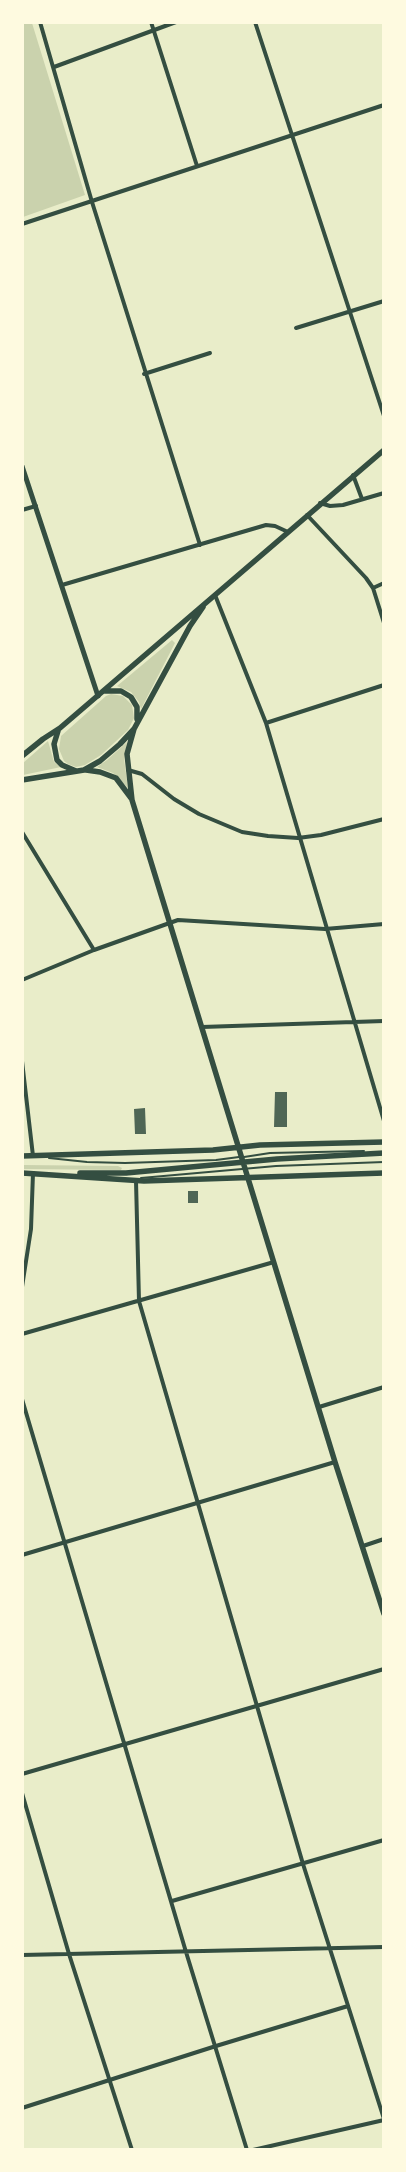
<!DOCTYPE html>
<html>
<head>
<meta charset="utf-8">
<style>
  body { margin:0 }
  #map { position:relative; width:406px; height:2172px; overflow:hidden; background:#e9edc9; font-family:Literata,serif }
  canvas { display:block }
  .frame { position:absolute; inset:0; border:24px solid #fefae0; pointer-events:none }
</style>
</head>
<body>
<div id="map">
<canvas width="406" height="2172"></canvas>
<div class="frame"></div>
</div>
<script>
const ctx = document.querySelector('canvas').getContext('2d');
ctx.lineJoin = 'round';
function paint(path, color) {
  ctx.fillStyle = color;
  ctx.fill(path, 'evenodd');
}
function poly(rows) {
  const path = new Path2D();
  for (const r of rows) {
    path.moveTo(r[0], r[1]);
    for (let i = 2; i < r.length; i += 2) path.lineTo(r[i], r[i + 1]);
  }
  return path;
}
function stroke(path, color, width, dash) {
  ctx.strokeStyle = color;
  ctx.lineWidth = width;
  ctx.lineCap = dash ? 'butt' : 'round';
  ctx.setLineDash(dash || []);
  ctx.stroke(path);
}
const green = poly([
  [22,23,32,23,85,195,23,217],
  [172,640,175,643,141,709,139,702,131,692,117,686],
  [111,694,123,696,132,705,134,718,128,730,101,755,85,765,76,767,68,764,64,761,59,749,61,736,106,696],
  [48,741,54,762,61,767,23,775,23,763],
  [127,742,124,759,128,788,113,773,97,767,107,760],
  [22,1165,118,1166,122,1168,121,1170,23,1169]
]);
const building = poly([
  [275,1092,287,1092,287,1127,274,1127],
  [145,1108,146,1134,135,1134,134,1109],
  [188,1191,198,1191,198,1203,188,1203]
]);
const service = poly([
  [244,1157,270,1153,364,1151],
  [49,1158,87,1162,125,1163,216,1160,239,1157],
  [141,1178,276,1166,384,1162]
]);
const minor = poly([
  [40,22,92,202,200,545],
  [151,22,197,166],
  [255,22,384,416],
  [54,67,176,22],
  [22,224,384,105],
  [296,328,384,301],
  [144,374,210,353],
  [353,475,362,499],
  [320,503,330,506,343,505,384,493],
  [22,510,36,506],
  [307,515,366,578,373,588,384,623],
  [62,585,266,525,275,526,288,532],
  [373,588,384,583],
  [215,595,266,723,384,1121],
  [266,723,384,685],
  [128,770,142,774,174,799,199,814,242,832,268,836,298,838,321,835,384,819],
  [22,832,94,950],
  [22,980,94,950,178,920,325,929,384,924],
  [202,1027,384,1021],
  [22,1061,33,1156],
  [136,1181,139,1301,303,1864,384,2119],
  [22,1287,31,1229,33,1173],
  [22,1334,274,1262],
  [22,1399,186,1952,247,2150],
  [319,1407,384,1387],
  [363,1546,384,1539],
  [22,1555,335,1462],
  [22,1774,384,1669],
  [22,1793,69,1954,132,2150],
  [172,1901,384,1840],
  [22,1955,384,1947],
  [22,2108,216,2046,348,2006],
  [253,2150,384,2120]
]);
const secondary = poly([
  [22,466,98,696]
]);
const primary = poly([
  [104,691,121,691,131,697,137,707,137,719],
  [134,729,127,754,132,800,335,1462,384,1614],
  [58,731,54,744,57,760,62,765,76,771],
  [22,756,43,739,60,728,384,450],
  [86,770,100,772,116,778,131,798],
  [22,780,84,770,100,761,120,744,134,729,190,626,203,607],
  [22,1156,213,1150,260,1145,384,1142],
  [22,1173,144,1181,384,1173],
  [80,1173,126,1173,277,1159,384,1153]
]);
paint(green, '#cad2ad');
paint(building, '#4f6655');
stroke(service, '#344e41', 2);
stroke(minor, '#344e41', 4);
stroke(secondary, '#344e41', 5);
stroke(primary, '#344e41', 5.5);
</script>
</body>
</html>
